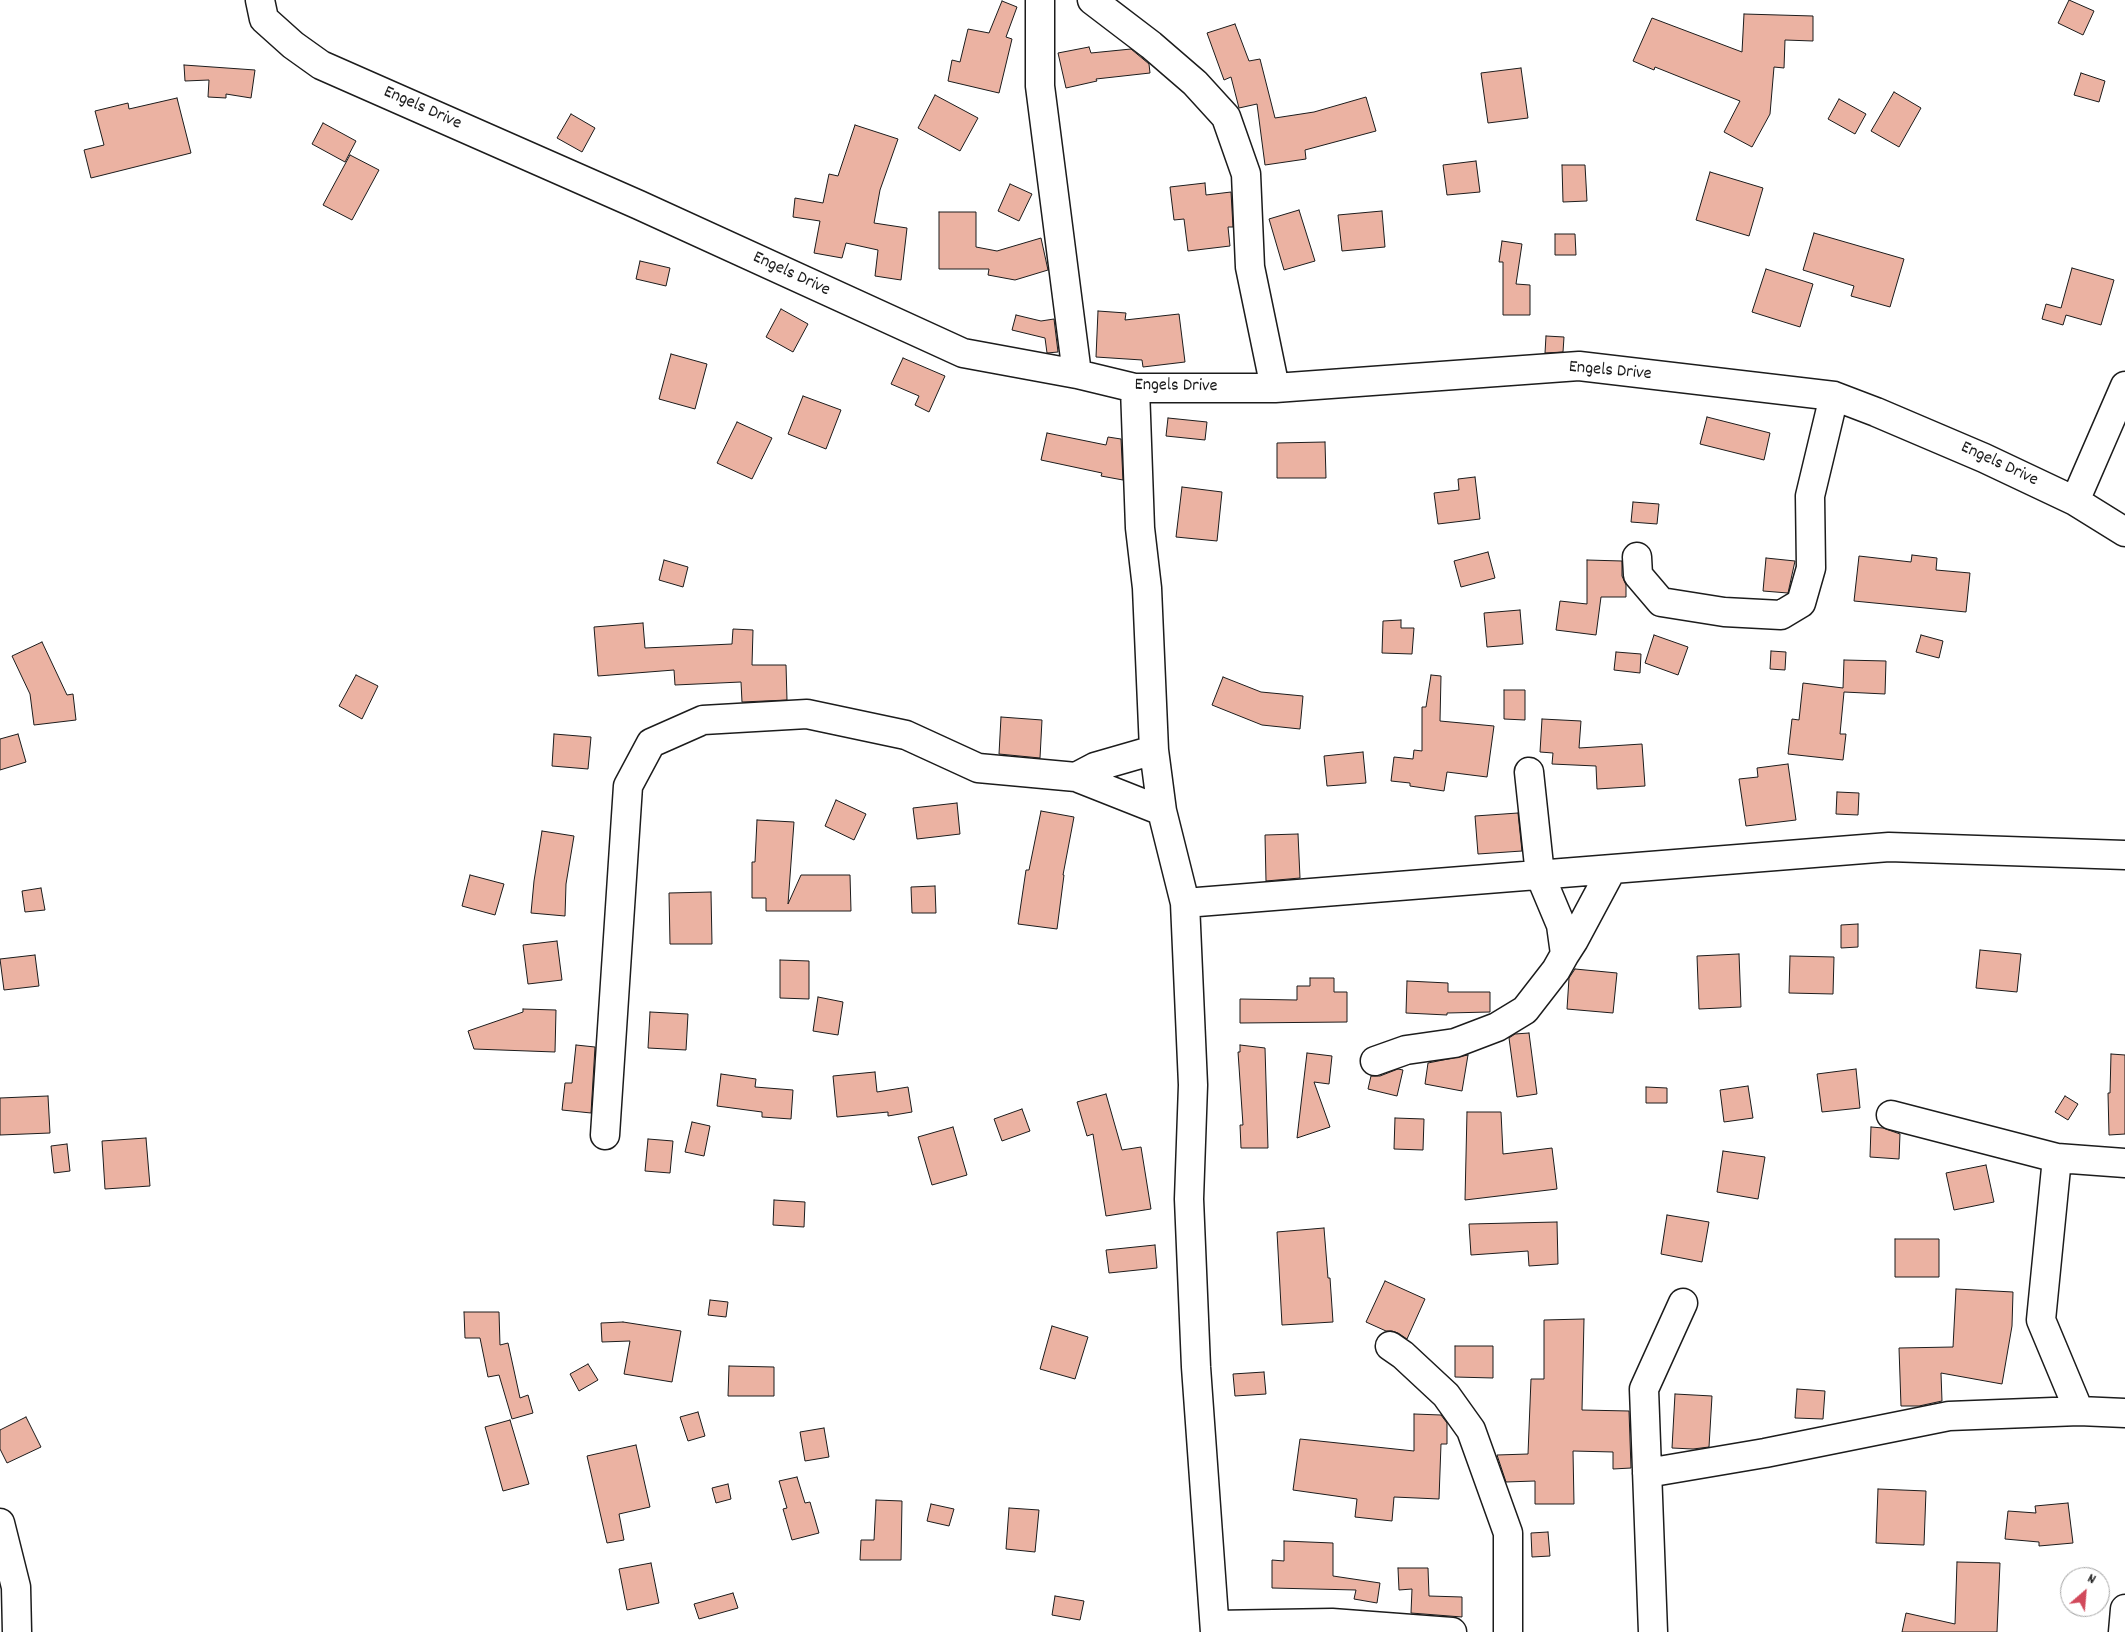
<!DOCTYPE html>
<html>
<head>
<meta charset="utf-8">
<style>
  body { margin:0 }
  #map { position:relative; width:2125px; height:1632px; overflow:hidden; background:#fff; font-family:Dekko,sans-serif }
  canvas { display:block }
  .north { position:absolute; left:2060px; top:1567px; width:50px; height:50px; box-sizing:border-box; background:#fff; border:1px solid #a4a4a4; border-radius:50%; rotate:27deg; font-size:14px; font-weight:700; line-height:20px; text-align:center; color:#1c1c1c }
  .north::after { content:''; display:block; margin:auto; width:18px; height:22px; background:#d1495b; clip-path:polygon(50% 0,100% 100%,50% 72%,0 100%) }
</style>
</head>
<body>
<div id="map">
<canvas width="2125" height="1632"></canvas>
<div class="north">N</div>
</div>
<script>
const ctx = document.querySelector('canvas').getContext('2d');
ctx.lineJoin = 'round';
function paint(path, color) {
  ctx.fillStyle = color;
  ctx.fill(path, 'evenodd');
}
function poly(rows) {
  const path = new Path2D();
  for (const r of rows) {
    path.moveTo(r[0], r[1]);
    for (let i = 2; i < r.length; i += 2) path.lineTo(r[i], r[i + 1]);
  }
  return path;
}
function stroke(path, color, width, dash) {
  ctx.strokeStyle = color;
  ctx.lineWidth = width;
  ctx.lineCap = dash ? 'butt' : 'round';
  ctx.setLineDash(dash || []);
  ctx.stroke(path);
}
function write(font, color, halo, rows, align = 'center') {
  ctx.font = font + ' Dekko,sans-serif';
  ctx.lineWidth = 4;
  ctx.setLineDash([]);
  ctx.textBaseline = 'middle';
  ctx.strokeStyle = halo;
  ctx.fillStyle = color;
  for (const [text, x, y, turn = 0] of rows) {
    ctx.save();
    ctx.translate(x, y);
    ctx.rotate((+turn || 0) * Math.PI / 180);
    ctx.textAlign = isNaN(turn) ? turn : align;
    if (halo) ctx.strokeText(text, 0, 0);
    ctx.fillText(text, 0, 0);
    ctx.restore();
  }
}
const building = poly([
  [2069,0,2094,11,2083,35,2058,23,2069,0],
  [1002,1,1017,7,1006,37,1012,39,999,93,948,81,952,60,960,62,968,29,989,33,1002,1],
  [1744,14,1813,16,1813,41,1785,40,1784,68,1774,67,1770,114,1752,147,1724,132,1740,101,1655,67,1654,70,1633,61,1652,18,1742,52,1744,14],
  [1235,24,1249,61,1260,59,1275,118,1314,112,1366,97,1376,131,1305,150,1306,159,1265,165,1257,104,1239,108,1231,77,1224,80,1207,33,1235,24],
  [1089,47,1091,53,1131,49,1149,64,1150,73,1096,79,1097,81,1066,88,1058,53,1089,47],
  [184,65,255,70,251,98,226,94,226,98,208,97,209,80,185,81,184,65],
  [1521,68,1528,118,1488,123,1481,73,1521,68],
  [2081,73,2105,81,2099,102,2074,95,2081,73],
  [1894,92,1921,108,1899,147,1871,131,1894,92],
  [935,95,978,118,960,151,918,128,935,95],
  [177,98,191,153,91,178,84,150,104,145,95,111,128,103,129,109,177,98],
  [1839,99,1866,114,1855,134,1828,119,1839,99],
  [571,114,595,128,582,152,557,138,571,114],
  [323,123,356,141,345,162,312,144,323,123],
  [855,125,898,139,880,190,874,223,907,228,901,280,875,276,878,250,846,243,842,258,814,253,820,221,793,217,795,198,823,203,829,174,838,176,855,125],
  [350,155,379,170,352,220,323,205,350,155],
  [1476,161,1480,192,1447,195,1443,165,1476,161],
  [1562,165,1585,165,1587,201,1563,202,1562,165],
  [1710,172,1763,188,1749,236,1696,220,1710,172],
  [1205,183,1206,195,1231,192,1233,227,1228,227,1230,246,1188,251,1184,219,1174,220,1170,187,1205,183],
  [1010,184,1032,194,1019,221,998,211,1010,184],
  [1299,210,1315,261,1284,270,1269,219,1299,210],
  [1382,211,1385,247,1342,251,1338,215,1382,211],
  [939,212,976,212,976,247,997,251,1041,238,1048,270,1015,280,988,275,989,269,939,269,939,212],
  [1814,233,1904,259,1890,307,1851,296,1854,286,1803,270,1814,233],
  [1555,234,1575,234,1576,255,1555,255,1555,234],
  [1502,241,1522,244,1516,284,1530,285,1530,315,1503,315,1503,262,1499,262,1502,241],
  [640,261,670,268,666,286,636,279,640,261],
  [2072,268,2114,280,2101,325,2066,315,2063,325,2042,319,2046,304,2061,308,2072,268],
  [1766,269,1813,284,1800,327,1752,312,1766,269],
  [781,309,808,324,793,352,766,337,781,309],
  [1098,311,1126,313,1125,320,1179,314,1185,362,1143,367,1142,360,1096,357,1098,311],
  [1016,315,1041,321,1054,319,1058,352,1047,353,1045,338,1012,330,1016,315],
  [1546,336,1564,337,1563,352,1545,353,1546,336],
  [671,354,707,364,695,409,659,399,671,354],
  [903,358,945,376,929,412,915,405,919,396,891,384,903,358],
  [803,396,841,410,826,449,788,434,803,396],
  [1707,417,1770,433,1764,460,1700,444,1707,417],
  [1168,418,1207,422,1205,440,1166,436,1168,418],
  [737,422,772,438,752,479,717,463,737,422],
  [1047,433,1106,445,1108,437,1121,439,1123,480,1101,476,1102,473,1041,460,1047,433],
  [1325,442,1326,478,1277,478,1277,443,1325,442],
  [1475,477,1480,519,1438,524,1434,493,1459,490,1458,479,1475,477],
  [1182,487,1222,492,1217,541,1176,537,1182,487],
  [1633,502,1659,504,1657,524,1631,522,1633,502],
  [1488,552,1495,578,1461,587,1454,561,1488,552],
  [1912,555,1937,558,1936,570,1970,573,1966,612,1854,601,1859,556,1911,562,1912,555],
  [1766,558,1795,561,1788,593,1763,591,1766,558],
  [664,560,688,567,683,587,659,580,664,560],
  [1587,560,1622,561,1622,576,1626,585,1626,597,1601,597,1596,635,1556,630,1560,601,1587,604,1587,560],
  [1520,610,1523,644,1487,647,1484,613,1520,610],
  [1401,620,1401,628,1414,628,1412,654,1382,653,1383,621,1401,620],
  [643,623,645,648,732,644,733,629,753,630,752,665,786,665,787,700,742,702,741,682,675,685,674,670,598,676,594,627,643,623],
  [1654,635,1688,647,1678,675,1645,663,1654,635],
  [1921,635,1943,641,1939,658,1916,652,1921,635],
  [42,642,67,695,73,694,76,720,34,725,30,694,12,656,42,642],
  [1771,651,1786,652,1785,670,1770,669,1771,651],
  [1616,652,1641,654,1640,673,1614,670,1616,652],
  [1844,660,1886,661,1885,694,1844,692,1840,734,1846,734,1843,760,1788,754,1792,719,1799,720,1803,683,1843,688,1844,660],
  [356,675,378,686,362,719,339,706,356,675],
  [1431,675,1441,676,1440,721,1494,726,1487,777,1447,772,1444,791,1410,786,1410,783,1391,781,1394,757,1413,759,1414,750,1422,751,1422,707,1426,707,1431,675],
  [1223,677,1261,692,1303,696,1300,729,1262,725,1212,705,1223,677],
  [1504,690,1525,690,1525,720,1504,719,1504,690],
  [1001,717,1042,720,1040,758,999,754,1001,717],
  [1542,719,1581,721,1579,748,1642,744,1645,786,1597,789,1596,766,1552,764,1553,753,1540,752,1542,719],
  [18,734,26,762,0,770,0,739,18,734],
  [554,734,591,737,588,769,552,766,554,734],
  [1363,752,1366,783,1327,786,1324,756,1363,752],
  [1788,764,1796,820,1746,826,1739,779,1758,777,1757,768,1788,764],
  [1837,792,1859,793,1858,815,1836,814,1837,792],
  [836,800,866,814,854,840,825,826,836,800],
  [957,803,960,834,917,839,913,808,957,803],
  [1041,811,1074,817,1063,875,1064,875,1057,929,1018,924,1026,870,1029,870,1041,811],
  [1518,813,1522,851,1478,854,1475,816,1518,813],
  [757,820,794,822,788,904,801,875,850,875,851,911,766,911,766,898,752,898,752,862,755,862,757,820],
  [542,831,574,836,566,884,565,916,531,913,534,881,542,831],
  [1298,834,1300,878,1266,881,1265,835,1298,834],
  [470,875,504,884,495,915,462,906,470,875],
  [935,886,936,913,912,913,911,887,935,886],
  [41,888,45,910,25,912,22,891,41,888],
  [711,892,712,944,670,944,669,893,711,892],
  [1858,924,1858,947,1841,948,1841,925,1858,924],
  [557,941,562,980,528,984,523,945,557,941],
  [1980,950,2021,954,2017,992,1976,988,1980,950],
  [1739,954,1741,1007,1699,1009,1697,956,1739,954],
  [35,955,39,986,4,990,0,959,35,955],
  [1790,956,1834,957,1833,994,1789,993,1790,956],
  [780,960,809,961,809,999,780,998,780,960],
  [1575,969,1617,973,1613,1013,1567,1009,1569,978,1575,969],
  [1310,978,1334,978,1334,992,1347,992,1347,1022,1240,1023,1240,999,1297,1000,1297,986,1310,986,1310,978],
  [1407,981,1448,983,1448,992,1490,992,1490,1012,1447,1013,1447,1015,1406,1013,1407,981],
  [818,997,843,1002,838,1035,813,1031,818,997],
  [523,1009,556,1010,555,1052,474,1049,468,1031,523,1012,523,1009],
  [650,1012,688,1014,686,1050,648,1048,650,1012],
  [1529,1033,1537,1094,1517,1097,1509,1038,1515,1034,1529,1033],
  [576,1045,595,1047,591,1113,562,1110,565,1083,572,1083,576,1045],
  [1240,1045,1265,1048,1268,1148,1241,1148,1240,1125,1243,1125,1238,1052,1240,1052,1240,1045],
  [1307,1053,1332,1056,1329,1084,1314,1082,1330,1127,1297,1138,1307,1053],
  [2111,1054,2125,1055,2125,1134,2109,1135,2108,1093,2110,1093,2111,1054],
  [1468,1055,1462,1091,1425,1084,1428,1063,1468,1055],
  [1398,1069,1403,1070,1397,1096,1368,1089,1371,1076,1380,1076,1398,1069],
  [1856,1069,1860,1108,1822,1112,1817,1074,1856,1069],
  [875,1072,877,1092,908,1087,912,1112,888,1116,888,1112,837,1117,833,1076,875,1072],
  [721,1074,756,1079,755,1087,793,1090,791,1119,762,1117,762,1112,717,1106,721,1074],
  [1748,1086,1753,1118,1724,1122,1720,1090,1748,1086],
  [1646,1087,1667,1088,1667,1103,1646,1103,1646,1087],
  [1106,1094,1122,1150,1141,1147,1151,1209,1106,1216,1093,1134,1087,1136,1077,1102,1106,1094],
  [48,1096,50,1133,0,1135,0,1098,48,1096],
  [2065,1096,2078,1104,2068,1120,2055,1112,2065,1096],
  [1022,1109,1030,1131,1002,1141,994,1119,1022,1109],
  [1467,1112,1501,1112,1503,1154,1552,1148,1557,1189,1465,1200,1467,1112],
  [1395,1118,1424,1119,1423,1150,1394,1149,1395,1118],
  [692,1122,710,1126,704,1156,685,1152,692,1122],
  [953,1127,967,1175,932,1185,918,1137,953,1127],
  [1871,1127,1883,1128,1900,1134,1899,1159,1870,1157,1871,1127],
  [146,1138,150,1186,105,1189,102,1141,146,1138],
  [648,1139,673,1141,670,1173,645,1171,648,1139],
  [67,1144,70,1171,54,1173,51,1146,67,1144],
  [1723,1151,1765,1157,1758,1199,1717,1192,1723,1151],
  [1986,1165,1994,1202,1954,1210,1946,1173,1986,1165],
  [774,1200,805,1202,804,1227,773,1225,774,1200],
  [1667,1215,1709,1222,1702,1262,1661,1254,1667,1215],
  [1557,1222,1558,1264,1529,1266,1528,1251,1471,1255,1469,1224,1557,1222],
  [1324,1228,1328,1278,1330,1278,1333,1322,1282,1325,1277,1232,1324,1228],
  [1895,1239,1939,1239,1939,1277,1895,1277,1895,1239],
  [1155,1245,1157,1268,1109,1273,1106,1250,1155,1245],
  [1385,1281,1425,1299,1407,1339,1398,1333,1392,1331,1386,1331,1366,1322,1385,1281],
  [1956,1289,2013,1292,2012,1326,2002,1384,1941,1373,1942,1401,1919,1406,1901,1406,1899,1348,1953,1347,1956,1289],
  [710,1300,728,1302,726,1317,708,1315,710,1300],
  [464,1312,499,1312,500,1345,508,1343,520,1398,528,1395,533,1413,512,1419,499,1375,488,1377,480,1338,465,1338,464,1312],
  [1584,1319,1582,1410,1629,1411,1631,1468,1613,1469,1613,1452,1573,1451,1574,1504,1535,1504,1535,1481,1506,1482,1497,1455,1528,1454,1531,1379,1544,1379,1544,1320,1584,1319],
  [623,1322,681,1331,672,1382,624,1374,630,1341,602,1342,601,1323,623,1322],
  [1052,1326,1088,1337,1075,1379,1040,1369,1052,1326],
  [1455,1346,1493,1346,1493,1378,1455,1377,1455,1346],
  [588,1364,598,1380,579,1391,570,1374,588,1364],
  [729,1366,774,1367,774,1396,728,1396,729,1366],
  [1264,1372,1266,1394,1235,1396,1233,1374,1264,1372],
  [1797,1389,1825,1391,1823,1419,1795,1418,1797,1389],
  [1675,1394,1712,1396,1709,1447,1693,1449,1672,1448,1675,1394],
  [698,1412,705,1436,688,1441,680,1417,698,1412],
  [1414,1414,1441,1415,1447,1423,1447,1444,1441,1444,1439,1499,1394,1497,1392,1521,1355,1517,1357,1499,1293,1490,1300,1439,1414,1451,1414,1414],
  [26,1417,41,1447,7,1463,0,1449,0,1430,26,1417],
  [510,1420,529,1484,503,1491,485,1427,510,1420],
  [824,1428,829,1457,805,1461,800,1432,824,1428],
  [636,1445,650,1507,619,1514,624,1540,607,1543,587,1456,636,1445],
  [797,1477,805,1503,810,1502,819,1533,792,1540,783,1509,787,1508,779,1481,797,1477],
  [728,1484,731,1499,716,1503,712,1488,728,1484],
  [1878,1489,1926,1491,1924,1545,1876,1543,1878,1489],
  [876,1500,902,1501,901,1560,860,1560,861,1540,874,1540,876,1500],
  [2068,1503,2073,1543,2039,1546,2039,1542,2005,1539,2008,1511,2036,1513,2035,1506,2068,1503],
  [931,1504,954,1509,949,1526,927,1521,931,1504],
  [1009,1508,1039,1510,1035,1552,1006,1549,1009,1508],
  [1548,1532,1550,1556,1532,1557,1531,1533,1548,1532],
  [1284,1541,1333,1543,1333,1576,1380,1583,1377,1603,1354,1599,1356,1590,1272,1588,1272,1560,1284,1561,1284,1541],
  [1957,1562,2000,1563,1997,1632,1902,1632,1906,1613,1955,1624,1957,1562],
  [651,1563,659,1603,627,1610,619,1569,651,1563],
  [1398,1568,1428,1568,1429,1596,1462,1597,1462,1617,1411,1613,1412,1589,1399,1590,1398,1568],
  [733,1593,738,1608,699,1619,694,1604,733,1593],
  [1055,1596,1084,1601,1080,1620,1052,1615,1055,1596]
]);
const minor = poly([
  [260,0,264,19,293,45,321,65,639,205,963,353,1077,374,1135,388,1275,388,1579,366,1834,396,1876,412,1984,458,2075,501,2125,532],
  [1040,0,1040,86,1077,374],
  [1092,0,1151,45,1195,83,1226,117,1246,174,1250,267,1275,388],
  [1135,388,1140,528,1147,588,1154,750,1162,811,1185,903,1193,1085,1189,1199,1196,1367,1215,1632],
  [2075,501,2125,386],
  [1637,557,1638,575,1661,602,1724,612,1781,615,1801,603,1811,568,1810,496,1834,396],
  [1076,777,1095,767,1154,750],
  [1185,903,1889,847,2125,855],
  [1565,954,1574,940,1612,869],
  [1375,1061,1406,1050,1455,1043,1497,1027,1525,1010,1556,970,1565,954,1561,925,1540,875,1529,772],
  [1891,1115,2057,1158,2125,1163],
  [605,1135,628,786,651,743,703,720,807,714,906,735,978,768,1076,777,1162,811],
  [2057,1158,2041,1320,2079,1411],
  [1390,1346,1403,1355,1446,1395,1471,1430,1508,1533,1508,1632],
  [1647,1473,1765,1453,1949,1416,2079,1411,2125,1413],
  [0,1523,16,1587,17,1632],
  [1215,1625,1332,1623,1452,1632],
  [1653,1632,1644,1389,1683,1303],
  [2123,1632,2125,1609]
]);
const streetNames = [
  ["Engels Drive",422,109,24],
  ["Engels Drive",791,275,25],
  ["Engels Drive",1610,372,5],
  ["Engels Drive",1176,387,1],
  ["Engels Drive",1999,465,25]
];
paint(building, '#ebb2a2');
stroke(building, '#1c1c1c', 1);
stroke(minor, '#1c1c1c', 31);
stroke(minor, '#fff', 28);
write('18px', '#1c1c1c', '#fff', streetNames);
</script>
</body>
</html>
